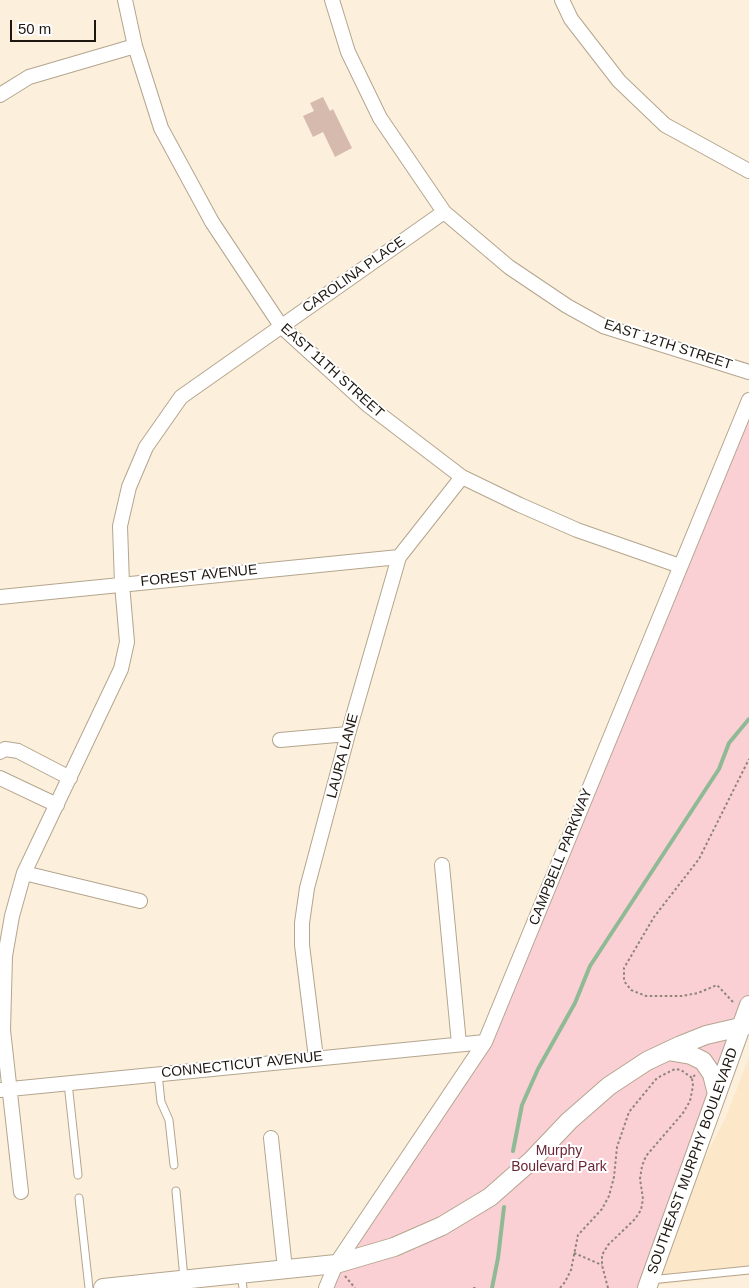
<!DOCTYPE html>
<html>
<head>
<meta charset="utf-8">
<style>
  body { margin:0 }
  #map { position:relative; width:749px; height:1288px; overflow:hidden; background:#fcf0dc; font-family:Helvetica,sans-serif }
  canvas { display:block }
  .scale { position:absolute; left:10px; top:20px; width:86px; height:22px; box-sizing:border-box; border:2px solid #1d170f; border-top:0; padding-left:6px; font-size:15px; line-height:18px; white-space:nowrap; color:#1d170f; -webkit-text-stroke:4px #fff; paint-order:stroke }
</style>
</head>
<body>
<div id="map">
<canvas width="749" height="1288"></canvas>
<div class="scale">50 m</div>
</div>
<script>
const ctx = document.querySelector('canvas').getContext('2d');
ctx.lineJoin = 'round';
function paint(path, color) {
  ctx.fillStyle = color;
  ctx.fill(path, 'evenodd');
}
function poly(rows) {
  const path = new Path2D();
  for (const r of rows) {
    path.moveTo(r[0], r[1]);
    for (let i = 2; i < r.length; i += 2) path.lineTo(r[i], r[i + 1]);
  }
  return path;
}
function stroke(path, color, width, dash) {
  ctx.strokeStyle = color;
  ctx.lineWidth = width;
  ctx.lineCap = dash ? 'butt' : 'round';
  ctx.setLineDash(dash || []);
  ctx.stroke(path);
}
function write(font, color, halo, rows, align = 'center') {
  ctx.font = font + ' Helvetica,sans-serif';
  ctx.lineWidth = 4;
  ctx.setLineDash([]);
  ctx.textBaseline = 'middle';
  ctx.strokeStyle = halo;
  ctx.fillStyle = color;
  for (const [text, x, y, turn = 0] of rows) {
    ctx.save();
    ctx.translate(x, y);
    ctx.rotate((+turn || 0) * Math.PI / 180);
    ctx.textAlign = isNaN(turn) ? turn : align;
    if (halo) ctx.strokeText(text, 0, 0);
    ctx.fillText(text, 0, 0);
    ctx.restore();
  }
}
const built = poly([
  [749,1057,749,1275,656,1285,695,1176,726,1117]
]);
const green = poly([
  [749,400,749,1005,647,1288,326,1288,485,1042]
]);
const stream = poly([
  [513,1151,522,1105,538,1069,575,1003,590,966,719,769,729,743,749,719],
  [492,1288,498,1258,504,1207]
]);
const building = poly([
  [323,97,330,111,333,109,352,148,335,157,323,132,313,137,303,116,314,111,310,103]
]);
const path = poly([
  [733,1002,717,985,698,993,682,996,646,996,631,990,624,981,624,968,654,917,699,859,749,759],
  [574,1253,602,1265],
  [345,1276,355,1288],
  [473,1288,477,1288],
  [560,1288,565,1282,571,1270,578,1235,602,1209,609,1196,614,1177,617,1147,629,1112,657,1078,675,1069,681,1070,692,1078],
  [608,1288,602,1265,602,1255,608,1245,635,1219,641,1210,643,1199,640,1179,642,1166,646,1156,683,1113,690,1101,693,1086,692,1078,695,1075]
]);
const service = poly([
  [158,1074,161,1102,169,1120,174,1165],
  [68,1083,78,1175],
  [176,1191,184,1279],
  [79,1198,89,1288],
  [241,1274,243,1288],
  [650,1280,749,1270]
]);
const minor = poly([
  [125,0,135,46,161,128,212,222,281,326,369,406,462,477,520,505,577,530,680,566],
  [332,0,348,52,380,118,444,212,509,267,567,306,603,326,749,372],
  [562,0,571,19,619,81,665,125,749,171],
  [0,95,29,77,135,46],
  [0,597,399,557],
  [280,740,348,734],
  [0,752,5,749,18,751,70,778],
  [0,778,57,805],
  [442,865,459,1044],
  [24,873,140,901],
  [316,1058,302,945,302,923,307,888,348,734,399,557,462,477],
  [0,1090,485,1042],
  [271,1138,285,1269],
  [21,1192,3,1030,5,956,12,916,24,873,121,669,127,642,122,584,120,526,129,487,146,447,181,397,444,212],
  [326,1288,336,1264,485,1042,749,400]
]);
const tertiary = poly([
  [668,1051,691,1055,703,1061,712,1074,717,1094],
  [103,1288,336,1264,394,1247,442,1226,490,1197,532,1160,569,1121,609,1086,647,1061,681,1045,706,1035,749,1025],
  [647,1288,749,1005]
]);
const streetNames = [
  ["CAROLINA PLACE",354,275,-35],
  ["EAST 12TH STREET",668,345,18],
  ["EAST 11TH STREET",332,371,42],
  ["FOREST AVENUE",199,576,-6],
  ["LAURA LANE",343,756,-75],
  ["CAMPBELL PARKWAY",561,857,-68],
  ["CONNECTICUT AVENUE",242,1065,-6],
  ["SOUTHEAST MURPHY BOULEVARD",693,1161,-70]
];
const parkNames = [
  ["Murphy",559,1151],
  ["Boulevard Park",559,1167]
];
paint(built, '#fce7c8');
paint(green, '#fad0d4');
stroke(stream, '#90ba96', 4);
paint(building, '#d6baad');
stroke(service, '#b4a58e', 9);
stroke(minor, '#b4a58e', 16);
stroke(tertiary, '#b4a58e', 20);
stroke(path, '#8e8577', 2, [2.5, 2.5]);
stroke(service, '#fff', 7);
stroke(minor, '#fff', 14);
stroke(tertiary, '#fff', 18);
write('14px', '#1d170f', '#fff', streetNames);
write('14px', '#6b2635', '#fff', parkNames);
</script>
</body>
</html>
